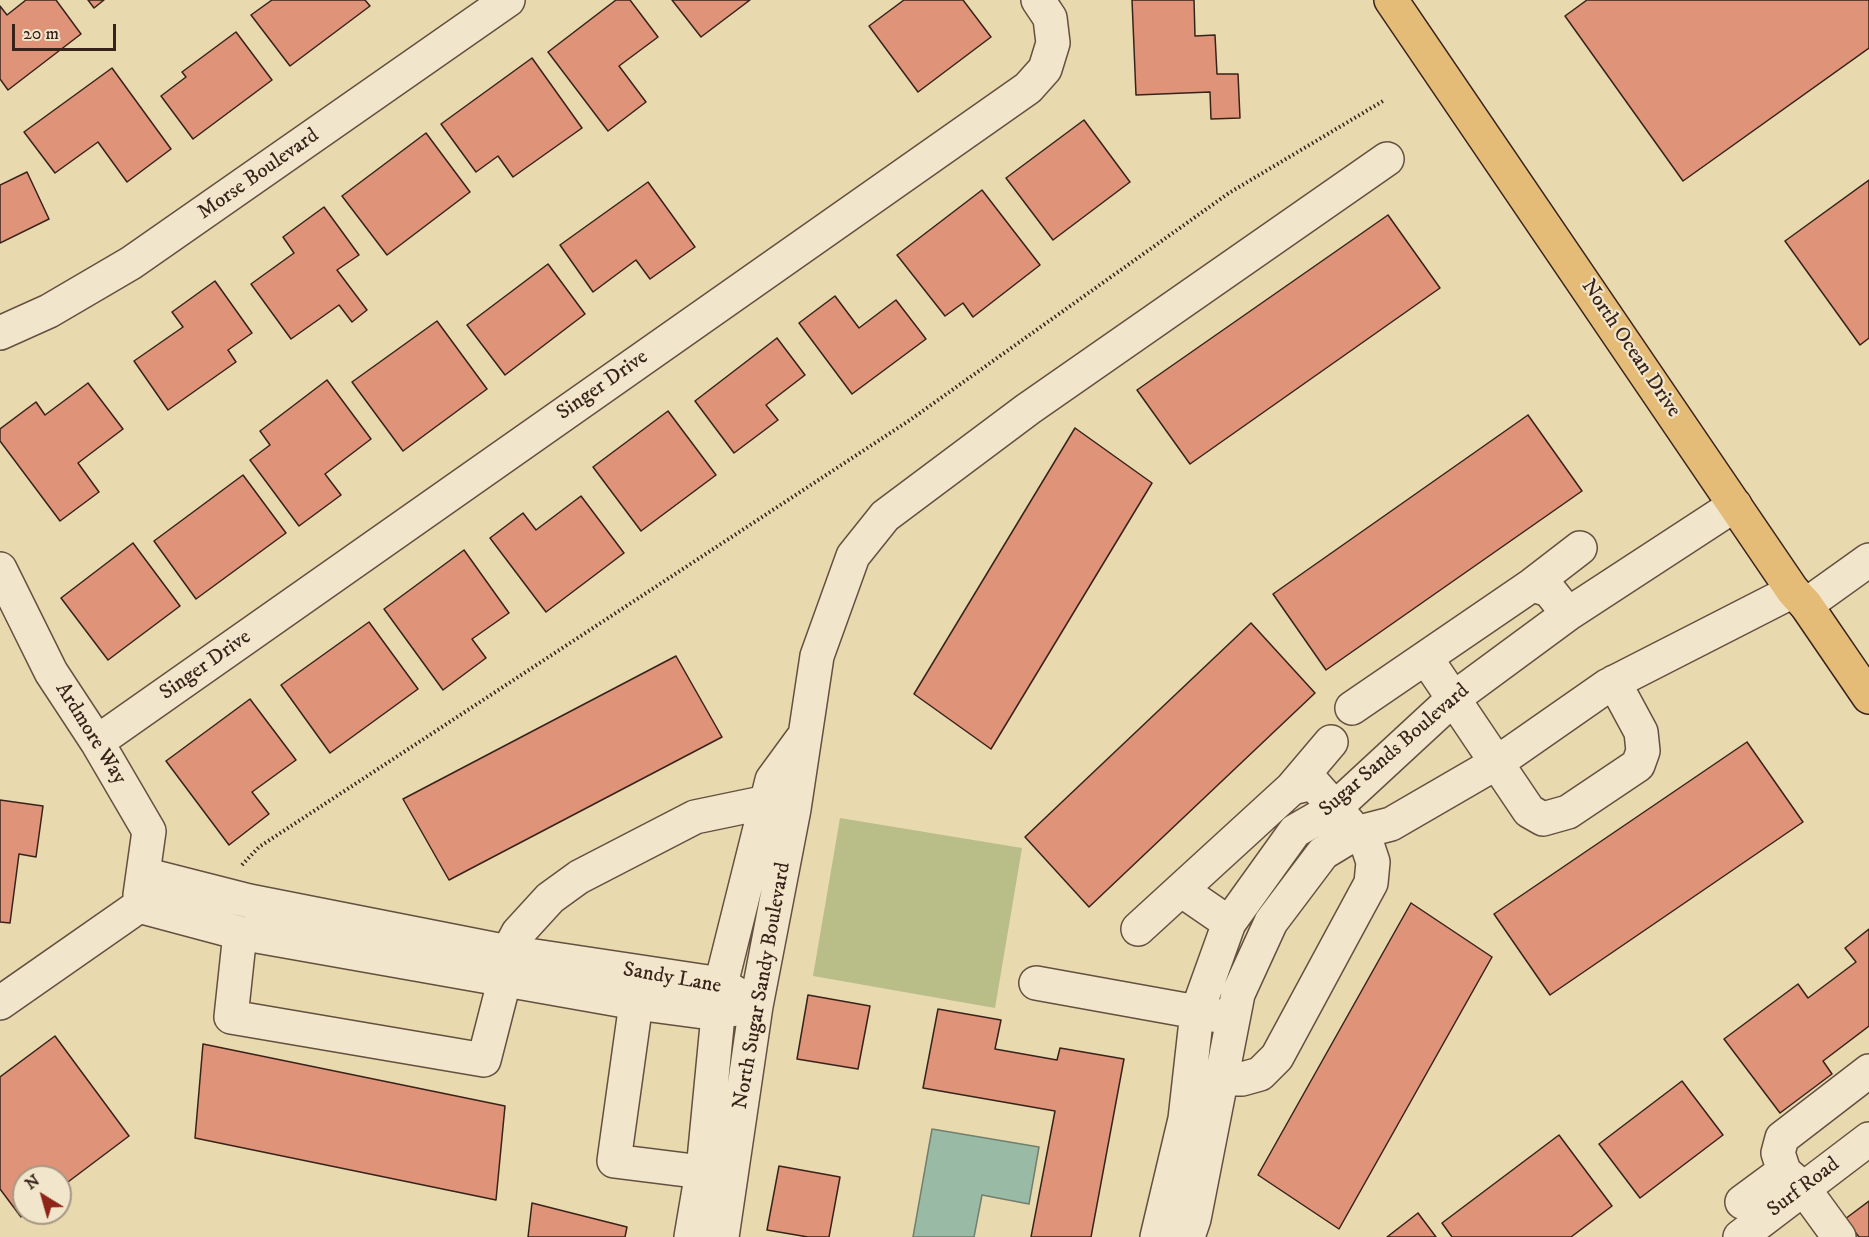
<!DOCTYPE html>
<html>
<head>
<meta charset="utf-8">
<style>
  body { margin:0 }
  #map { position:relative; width:1869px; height:1237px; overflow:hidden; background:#e9d9af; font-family:"IM FELL DW Pica",serif }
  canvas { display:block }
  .north { position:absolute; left:12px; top:1165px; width:60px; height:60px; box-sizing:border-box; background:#f1e6cb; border:2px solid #a79885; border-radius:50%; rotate:323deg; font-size:16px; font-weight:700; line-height:24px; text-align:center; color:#38231b }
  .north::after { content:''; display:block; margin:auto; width:21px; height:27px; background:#8f2418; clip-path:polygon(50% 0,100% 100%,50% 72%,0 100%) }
  .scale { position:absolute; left:12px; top:24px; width:104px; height:27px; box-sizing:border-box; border:3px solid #38231b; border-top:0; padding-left:8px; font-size:18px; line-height:21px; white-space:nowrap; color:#38231b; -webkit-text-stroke:4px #f1e6cb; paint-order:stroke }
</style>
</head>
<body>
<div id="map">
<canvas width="1869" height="1237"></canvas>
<div class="north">N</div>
<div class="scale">20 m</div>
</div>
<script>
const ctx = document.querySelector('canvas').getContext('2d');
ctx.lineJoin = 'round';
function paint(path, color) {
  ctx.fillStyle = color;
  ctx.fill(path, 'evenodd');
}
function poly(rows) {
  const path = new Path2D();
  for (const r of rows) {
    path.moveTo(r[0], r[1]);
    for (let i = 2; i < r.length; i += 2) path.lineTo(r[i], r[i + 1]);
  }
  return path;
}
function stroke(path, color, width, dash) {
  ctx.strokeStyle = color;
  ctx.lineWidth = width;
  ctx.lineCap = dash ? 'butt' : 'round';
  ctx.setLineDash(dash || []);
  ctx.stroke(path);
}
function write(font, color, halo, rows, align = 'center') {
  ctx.font = font + ' "IM FELL DW Pica",serif';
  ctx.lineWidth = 4.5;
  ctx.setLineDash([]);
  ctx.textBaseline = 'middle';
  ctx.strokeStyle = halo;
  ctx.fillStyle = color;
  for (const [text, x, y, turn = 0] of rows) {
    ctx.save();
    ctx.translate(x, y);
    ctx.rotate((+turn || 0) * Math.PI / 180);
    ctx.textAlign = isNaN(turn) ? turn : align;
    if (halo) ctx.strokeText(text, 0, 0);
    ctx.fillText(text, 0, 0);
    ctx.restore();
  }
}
const green = poly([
  [840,818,1022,848,995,1008,813,976]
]);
const water = poly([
  [932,1129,1039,1147,1029,1204,982,1195,974,1237,913,1237,932,1129]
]);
const building = poly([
  [26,0,56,0,81,34,8,90,0,79,0,6,7,15,26,0],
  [88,0,104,0,94,8,88,0],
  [272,0,365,0,370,6,290,66,251,15,272,0],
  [616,0,630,0,658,37,619,66,646,102,608,131,548,52,616,0],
  [672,0,750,0,701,37,672,0],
  [904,0,963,0,991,37,918,92,869,26,904,0],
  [1132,0,1194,0,1195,36,1215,35,1217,74,1238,74,1240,118,1211,119,1210,92,1136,95,1132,0],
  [1587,0,1869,0,1869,48,1683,181,1565,16,1587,0],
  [236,32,272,80,193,139,161,96,186,77,182,72,236,32],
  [532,58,582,128,513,177,498,156,476,172,441,124,532,58],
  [112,68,171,149,127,182,98,142,55,173,24,132,112,68],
  [1084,120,1130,182,1053,240,1006,178,1084,120],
  [426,133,470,192,387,255,342,196,426,133],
  [27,172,49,219,0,243,0,185,27,172],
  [1869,180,1869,338,1860,345,1785,241,1869,180],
  [648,182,695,247,650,279,636,260,593,292,560,245,648,182],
  [982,190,1040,265,973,317,963,303,945,316,897,255,982,190],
  [324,207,359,255,337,270,367,310,352,322,339,305,291,339,251,284,294,253,283,237,324,207],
  [1388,215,1440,288,1190,464,1137,390,1388,215],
  [548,264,585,314,505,375,467,325,548,264],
  [215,281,252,333,228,350,236,362,168,410,134,361,183,327,172,312,215,281],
  [835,296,859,328,896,300,926,339,852,394,799,323,835,296],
  [437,321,487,389,403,451,352,382,437,321],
  [777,338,805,375,766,405,778,420,734,453,695,401,777,338],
  [327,380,371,439,325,474,341,495,299,526,250,460,270,445,260,431,327,380],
  [88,383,123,429,78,463,99,492,60,521,0,441,0,429,36,402,45,415,88,383],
  [668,411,716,475,641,531,593,467,668,411],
  [1528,415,1582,491,1326,670,1273,594,1528,415],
  [1075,428,1152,483,991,749,914,694,1075,428],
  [243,475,286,533,196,599,154,541,243,475],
  [581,496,624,553,546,612,490,538,523,513,536,530,581,496],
  [133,543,180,606,108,660,61,598,133,543],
  [464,550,509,613,472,639,486,658,443,690,384,609,464,550],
  [369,622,418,689,330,753,281,685,369,622],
  [1251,623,1315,693,1089,907,1025,837,1251,623],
  [676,656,722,737,449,880,403,799,676,656],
  [250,699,296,760,252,792,269,814,229,845,166,761,250,699],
  [1747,742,1803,822,1550,995,1494,914,1747,742],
  [0,800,43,806,36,857,19,854,10,923,0,922,0,800],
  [1411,903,1492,957,1339,1229,1258,1175,1411,903],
  [1869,929,1869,1026,1823,1061,1832,1074,1780,1113,1724,1039,1798,984,1808,998,1856,962,1845,948,1869,929],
  [808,995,870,1006,858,1069,797,1059,808,995],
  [938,1009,1001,1020,995,1049,1057,1060,1060,1048,1124,1059,1091,1237,1031,1237,1055,1111,923,1088,938,1009],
  [55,1036,129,1136,60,1188,60,1177,24,1177,24,1213,27,1213,21,1217,0,1189,0,1077,55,1036],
  [203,1044,505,1106,496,1200,195,1138,203,1044],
  [1682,1081,1723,1135,1640,1198,1599,1144,1682,1081],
  [1559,1135,1612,1206,1571,1237,1452,1237,1442,1223,1559,1135],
  [779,1166,840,1177,829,1237,808,1237,767,1230,779,1166],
  [1869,1201,1869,1237,1859,1237,1845,1219,1869,1201],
  [532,1203,627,1227,625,1237,528,1237,532,1203],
  [1418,1213,1436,1237,1387,1237,1418,1213]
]);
const path = poly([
  [242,865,259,847,910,420,1229,193,1383,101]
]);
const minor = poly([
  [0,333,49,311,131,263,508,0],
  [0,569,51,672,97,742,149,831,140,895],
  [1532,585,1580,548],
  [1806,605,1869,560],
  [1426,658,1529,811,1543,819,1568,812,1638,765,1643,751,1641,732,1614,682],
  [1352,708,1532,585,1549,590,1568,614],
  [97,742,1028,88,1045,69,1053,43,1050,18,1038,0],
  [1292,788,1331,742],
  [143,874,249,901,508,952,721,984,756,1006],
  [1181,890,1229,923],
  [139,906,240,933,636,1003,711,1013,756,1006],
  [1138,929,1292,788,1313,783,1367,844,1373,862,1371,883,1277,1057,1260,1074,1242,1079,1222,1079],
  [240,933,231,1017,484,1060,505,978,508,952,518,933,550,898,579,877,695,817,767,802],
  [1036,983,1219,1016],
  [0,1003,139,906],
  [636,1003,614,1161,702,1172],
  [1787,1174,1804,1189,1839,1237],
  [1742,1202,1784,1171,1778,1153,1782,1138,1869,1071],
  [691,1237,704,1160,721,984,772,780,802,739],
  [722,1237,756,1006,794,809,817,656,853,556,885,516,1028,409,1387,159],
  [1157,1237,1185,1119,1197,1012,1229,923,1295,831,1335,808,1454,698,1568,614,1735,505],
  [1188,1237,1194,1219,1238,994,1271,922,1323,853,1356,833,1391,824,1498,762,1607,686,1793,591],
  [1740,1237,1869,1139]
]);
const major = poly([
  [1391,0,1793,591,1806,605,1869,697]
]);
const streetNames = [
  ["Morse Boulevard",259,175,-35],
  ["North Ocean Drive",1630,349,56],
  ["Singer Drive",603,386,-35],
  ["Singer Drive",206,666,-35],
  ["Ardmore Way",90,734,58],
  ["Sugar Sands Boulevard",1395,751,-41],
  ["Sandy Lane",672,979,10],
  ["North Sugar Sandy Boulevard",763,986,-80],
  ["Surf Road",1804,1188,-37]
];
paint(green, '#b9be88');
paint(water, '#99bba5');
stroke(water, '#727e6e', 1.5);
paint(building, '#df9378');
stroke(building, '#38231b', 1.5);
stroke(minor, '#645040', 36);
stroke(major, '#38231b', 36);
stroke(path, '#38231b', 4, [1.5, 3]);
stroke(minor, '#f1e6cb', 33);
stroke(major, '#e4bc78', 33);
write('21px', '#38231b', '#f1e6cb', streetNames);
</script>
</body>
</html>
